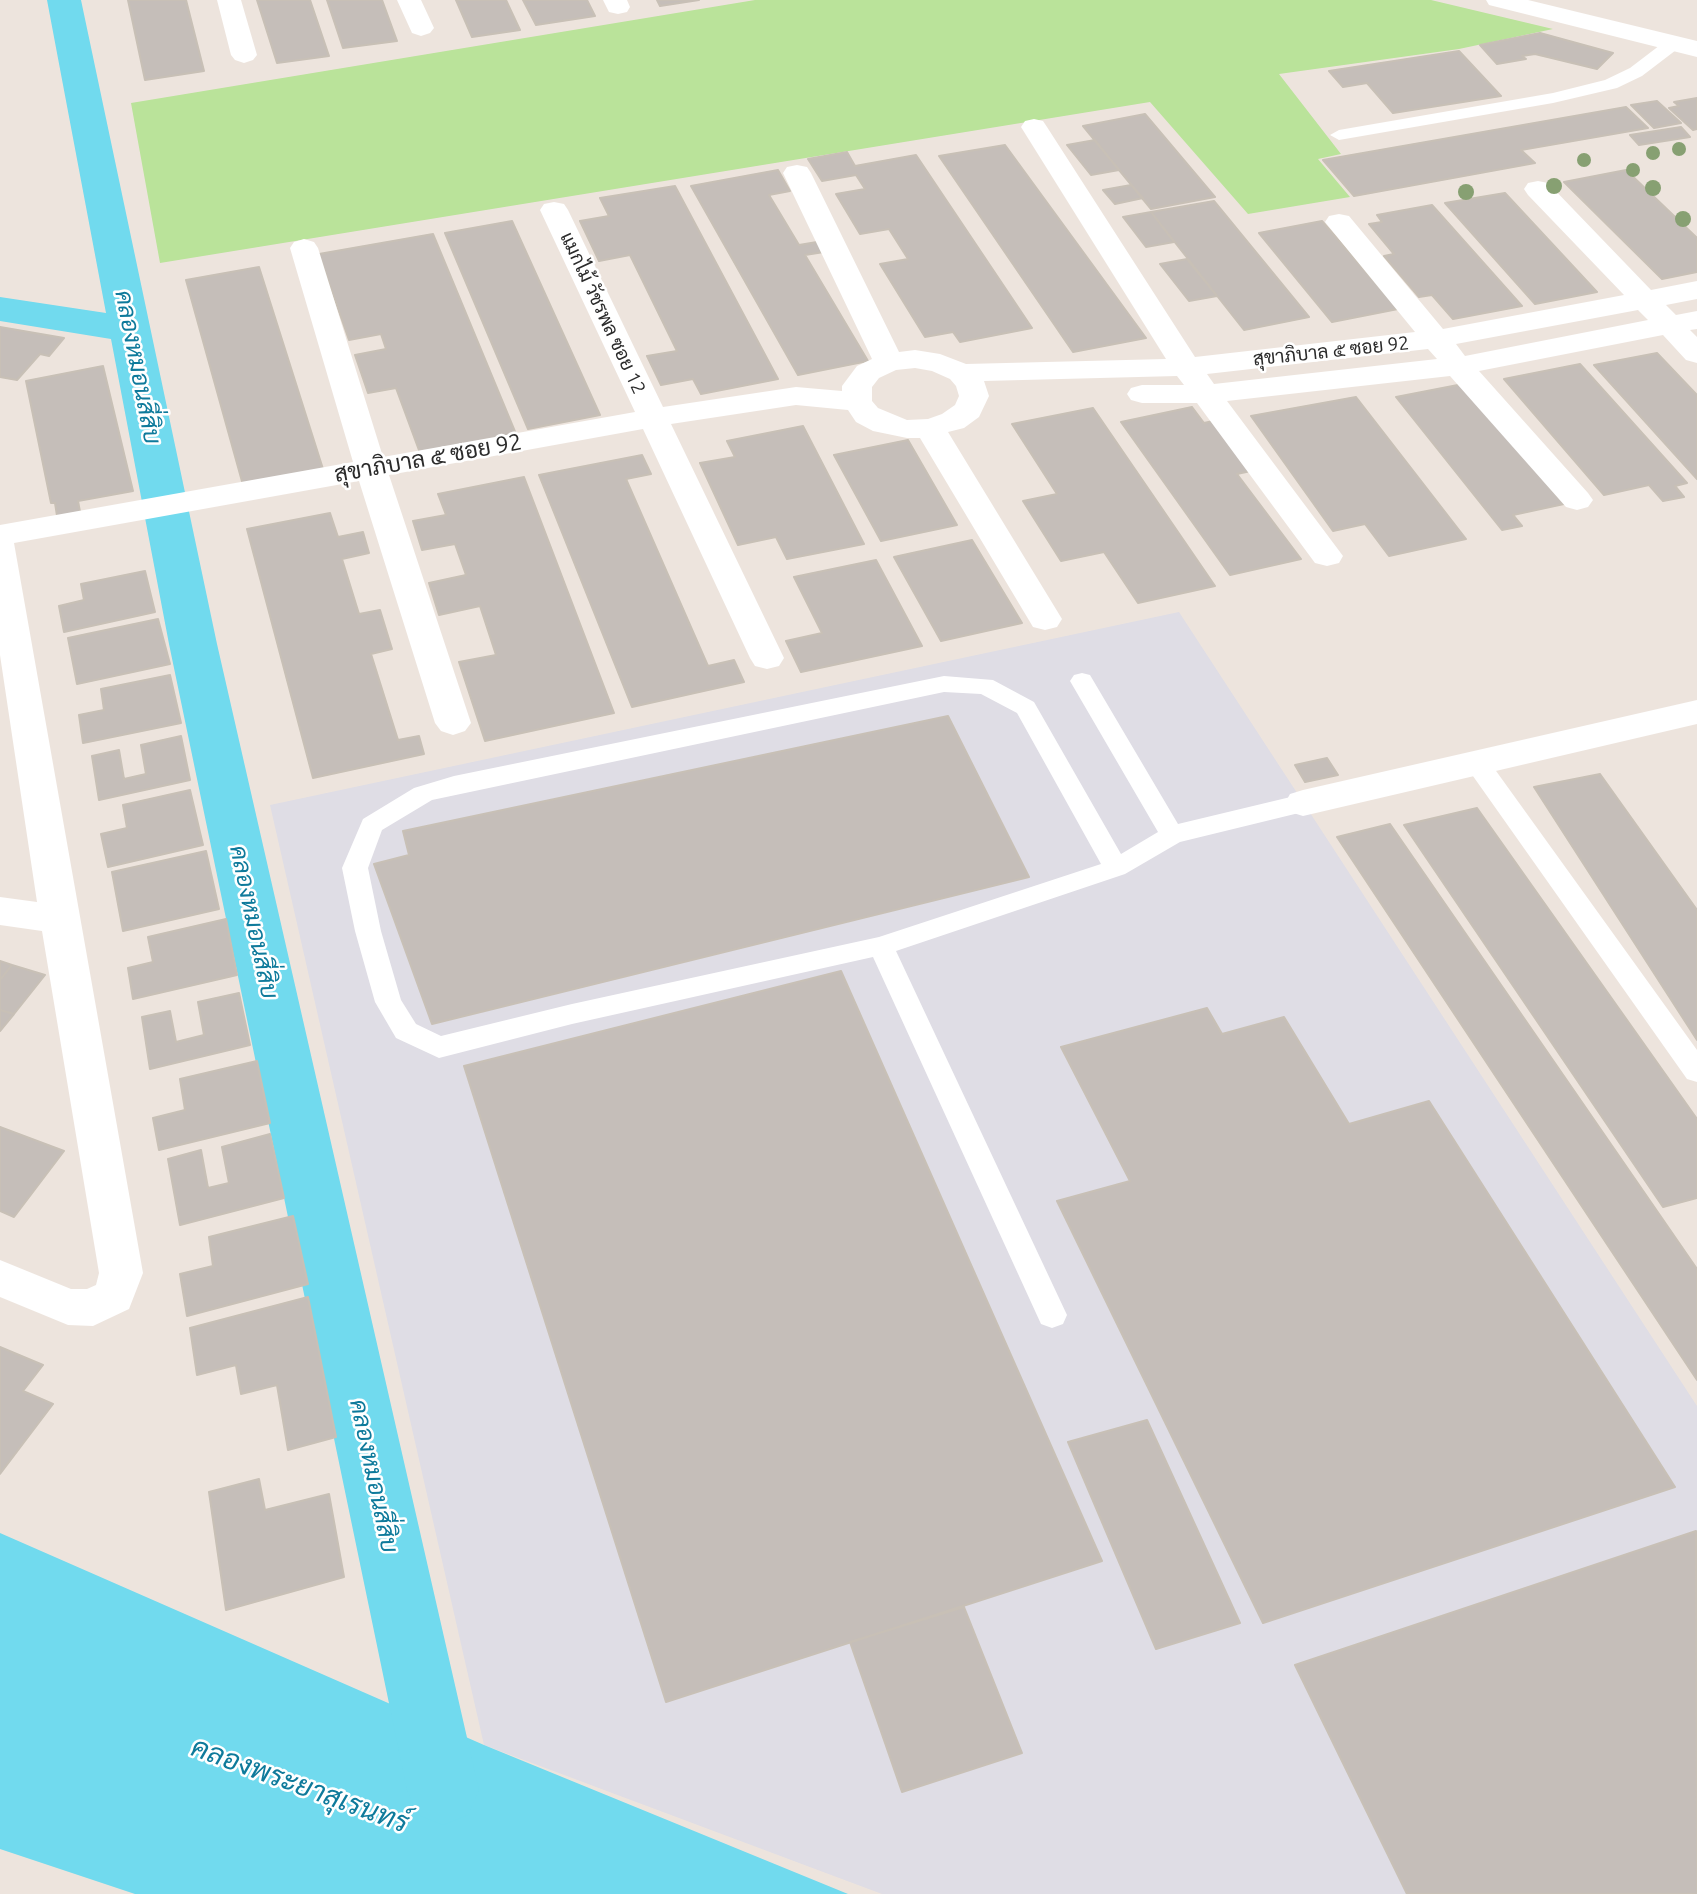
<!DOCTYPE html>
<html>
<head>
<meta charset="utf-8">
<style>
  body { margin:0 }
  canvas { display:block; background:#ede4dd }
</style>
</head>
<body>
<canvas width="1697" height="1894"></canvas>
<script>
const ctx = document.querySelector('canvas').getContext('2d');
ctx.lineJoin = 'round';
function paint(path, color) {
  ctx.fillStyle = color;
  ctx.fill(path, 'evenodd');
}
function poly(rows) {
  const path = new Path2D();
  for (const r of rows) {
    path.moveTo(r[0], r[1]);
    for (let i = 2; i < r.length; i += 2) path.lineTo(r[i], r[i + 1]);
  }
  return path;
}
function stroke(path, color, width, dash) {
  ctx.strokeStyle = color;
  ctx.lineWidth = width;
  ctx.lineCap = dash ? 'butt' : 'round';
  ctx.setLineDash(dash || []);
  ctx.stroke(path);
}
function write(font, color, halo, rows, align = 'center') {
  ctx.font = font + ' Ubuntu,Sarabun,sans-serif';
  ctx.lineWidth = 5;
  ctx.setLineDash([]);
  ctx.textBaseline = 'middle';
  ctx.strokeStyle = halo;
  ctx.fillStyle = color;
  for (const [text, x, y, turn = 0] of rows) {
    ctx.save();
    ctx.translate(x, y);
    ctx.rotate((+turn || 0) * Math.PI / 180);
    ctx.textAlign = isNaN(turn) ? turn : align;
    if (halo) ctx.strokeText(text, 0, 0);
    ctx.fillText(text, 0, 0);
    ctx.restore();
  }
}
const industrial = poly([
  [1179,612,1697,1406,1697,1894,882,1894,484,1745,270,805]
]);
const green = poly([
  [755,0,1431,0,1553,29,1459,49,1279,74,1341,154,1318,159,1350,197,1248,214,1150,102,160,263,131,103]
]);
const water = poly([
  [0,1533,484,1745,848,1894,135,1894,0,1849]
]);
const canal = poly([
  [47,0,81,0,217,644,479,1790,468,1815,443,1825,418,1815,407,1790,169,644,111,339,0,321,0,297,106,313,47,0]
]);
const building = poly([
  [128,0,186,0,204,71,145,80,128,0],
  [257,0,310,0,329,56,277,63,257,0],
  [327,0,382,0,397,41,343,48,327,0],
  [456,0,506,0,520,30,472,37,456,0],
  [523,0,587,0,595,16,536,25,523,0],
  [657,0,699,0,660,6,657,0],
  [1540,33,1613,53,1597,69,1535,54,1522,56,1526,59,1497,64,1480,45,1540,33],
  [1459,51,1501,96,1393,113,1367,83,1343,87,1329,71,1459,51],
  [1697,98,1697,129,1693,130,1669,108,1679,106,1674,102,1697,98],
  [1657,101,1681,123,1654,128,1631,105,1657,101],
  [1626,107,1648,128,1521,150,1535,163,1354,196,1323,160,1626,107],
  [1145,114,1215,197,1151,209,1083,126,1145,114],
  [1681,127,1690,137,1639,145,1630,135,1681,127],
  [1095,140,1119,170,1091,175,1067,145,1095,140],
  [1005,145,1146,338,1073,352,939,156,1005,145],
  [847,152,855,166,916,155,1032,328,960,342,953,332,925,337,880,264,908,259,889,229,860,234,836,194,865,189,856,175,822,181,808,159,847,152],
  [778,170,790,191,769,195,799,245,817,242,824,252,805,255,868,361,798,375,691,186,778,170],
  [1626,170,1697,238,1697,272,1662,279,1564,182,1626,170],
  [1131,185,1143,198,1115,204,1103,190,1131,185],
  [675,186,778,379,701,394,693,379,661,385,647,356,677,351,630,255,599,261,580,221,609,216,600,198,675,186],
  [1505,193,1597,292,1535,304,1445,203,1505,193],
  [1214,201,1309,317,1244,330,1151,212,1214,201],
  [1432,205,1522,306,1453,319,1432,295,1419,297,1384,256,1394,254,1369,224,1382,222,1377,215,1432,205],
  [1151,212,1174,242,1146,247,1123,217,1151,212],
  [512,221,600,415,528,429,445,233,512,221],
  [1322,221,1398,309,1332,322,1259,233,1322,221],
  [433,234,516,434,420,453,396,388,368,393,355,355,386,349,381,334,349,340,319,254,433,234],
  [1187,259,1217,296,1189,301,1160,264,1187,259],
  [259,267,323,469,243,485,186,280,259,267],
  [0,327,64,338,49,356,40,354,17,380,0,377,0,327],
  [1657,353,1697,395,1697,479,1594,365,1657,353],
  [1580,364,1687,483,1675,486,1684,497,1663,501,1649,485,1604,495,1504,379,1580,364],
  [103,366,133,491,78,501,81,517,58,522,55,503,51,503,26,381,103,366],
  [1463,384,1564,504,1513,515,1522,526,1502,530,1396,397,1463,384],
  [1356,397,1466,539,1389,556,1365,524,1333,531,1251,416,1356,397],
  [1192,407,1204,423,1222,419,1260,469,1237,474,1301,559,1230,575,1121,422,1192,407],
  [1093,408,1215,586,1138,603,1104,552,1061,561,1023,501,1057,494,1012,424,1093,408],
  [803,426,864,544,787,559,776,537,738,545,700,463,735,457,727,441,803,426],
  [908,440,957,525,881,541,834,455,908,440],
  [642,455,651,474,626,479,708,666,734,660,744,682,632,707,539,475,642,455],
  [524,477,614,713,485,741,459,662,496,655,480,606,439,615,429,583,466,575,455,544,422,550,413,521,446,515,438,494,524,477],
  [330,513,338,537,363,532,369,553,342,559,359,614,380,610,392,649,371,654,398,740,419,736,424,754,313,778,247,529,330,513],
  [972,540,1022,623,941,641,894,557,972,540],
  [876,560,922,646,801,672,786,641,822,633,794,577,876,560],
  [145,571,155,612,64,632,59,606,84,600,81,584,145,571],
  [158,619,170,664,77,684,68,638,158,619],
  [170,675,181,723,83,743,79,715,104,710,101,689,170,675],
  [948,716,1029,877,432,1024,374,864,409,855,403,831,948,716],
  [181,736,190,780,99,800,92,756,119,750,124,779,146,774,141,745,181,736],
  [1327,758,1338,775,1305,782,1295,765,1327,758],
  [1600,774,1697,910,1697,1040,1534,787,1600,774],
  [190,790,203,845,108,867,101,834,127,828,123,805,190,790],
  [1477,808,1697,1119,1697,1198,1663,1207,1404,825,1477,808],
  [1390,824,1697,1269,1697,1380,1337,837,1390,824],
  [206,851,219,909,123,931,112,872,206,851],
  [226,919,237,975,133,999,128,968,153,962,148,937,226,919],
  [0,961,12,965,0,980,0,961],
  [12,965,45,975,14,1014,0,1010,0,980,12,965],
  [841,971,1102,1561,666,1702,464,1066,841,971],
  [239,993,250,1045,150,1069,142,1017,170,1011,176,1042,204,1035,198,1002,239,993],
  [1207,1008,1222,1034,1284,1017,1349,1124,1429,1101,1675,1487,1263,1623,1057,1201,1130,1181,1061,1047,1207,1008],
  [0,1010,14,1014,0,1031,0,1010],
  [257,1061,270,1123,159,1150,153,1118,185,1110,180,1079,257,1061],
  [0,1127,64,1151,14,1217,0,1211,0,1127],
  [270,1134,284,1198,180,1225,168,1159,201,1150,208,1188,229,1183,222,1147,270,1134],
  [293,1216,308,1284,187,1316,180,1274,213,1266,209,1237,293,1216],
  [308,1297,336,1437,288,1450,277,1385,241,1394,236,1365,197,1375,190,1328,308,1297],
  [0,1347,43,1365,23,1391,53,1404,0,1474,0,1347],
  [1147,1420,1240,1623,1156,1649,1068,1442,1147,1420],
  [259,1479,265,1510,329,1494,344,1577,226,1610,209,1492,259,1479],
  [1696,1531,1697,1894,1407,1894,1295,1665,1696,1531],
  [964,1607,1022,1753,902,1792,850,1642,964,1607]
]);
const lane = poly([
  [1674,38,1680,39,1683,43,1680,47,1642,76,1617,88,1553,103,1339,140,1330,135,1339,130,1553,93,1605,80,1630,68,1668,39,1674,38],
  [1082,673,1090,675,1178,824,1303,794,1312,797,1315,803,1312,809,1303,812,1180,842,1125,874,896,951,1067,1315,1063,1324,1052,1328,1041,1324,873,957,572,1024,439,1058,396,1038,375,1002,355,931,342,868,363,819,414,788,454,776,944,676,993,680,1034,702,1121,854,1158,832,1070,681,1074,675,1082,673],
  [944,692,981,694,1017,713,1101,864,879,937,572,1004,441,1036,416,1024,401,1000,381,931,368,868,382,830,432,800,944,692],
  [1477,755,1486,757,1697,1050,1697,1082,1687,1079,1468,769,1465,763,1468,757,1477,755]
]);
const street = poly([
  [217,0,241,0,257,55,253,60,244,63,235,60,231,55,217,0],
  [397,0,421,0,434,28,430,33,421,36,412,33,397,0],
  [603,0,627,0,630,7,627,12,618,14,609,12,603,0],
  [1034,119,1043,121,1047,127,1195,357,1415,332,1325,222,1329,216,1339,214,1349,216,1443,329,1624,295,1528,195,1524,189,1528,183,1538,181,1548,183,1651,290,1697,281,1697,299,1666,305,1676,315,1697,311,1697,329,1690,330,1697,337,1697,363,1686,360,1663,335,1479,371,1588,493,1593,500,1588,507,1577,510,1566,507,1450,376,1227,401,1343,556,1339,563,1327,566,1315,563,1197,403,1142,403,1131,400,1127,394,1131,388,1142,385,1184,385,1177,376,984,381,989,396,979,417,964,428,948,432,1062,619,1057,627,1045,630,1033,627,920,438,907,438,873,431,856,422,848,410,796,405,671,424,784,658,779,666,767,669,755,666,750,658,643,429,389,475,471,723,465,731,453,735,441,731,435,723,359,481,14,543,143,1273,129,1309,93,1326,68,1325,0,1297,0,1260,71,1289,87,1289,96,1285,99,1273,42,931,0,925,0,897,37,902,0,655,0,525,353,462,290,248,294,242,304,239,314,242,318,248,383,457,635,412,540,210,544,204,554,202,564,204,568,210,663,407,796,387,842,391,842,386,857,366,872,359,783,173,787,167,797,165,807,167,811,173,899,352,915,350,940,354,966,364,1166,359,1021,127,1025,121,1034,119],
  [1638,310,1648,320,1465,356,1456,344,1638,310],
  [1428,349,1437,359,1214,384,1207,374,1428,349],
  [915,368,932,371,950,379,956,386,959,396,955,405,942,414,928,419,907,420,878,408,872,401,872,387,879,378,896,370,915,368],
  [1697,700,1697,724,1303,816,1290,812,1285,803,1290,794,1303,790,1697,700]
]);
const secondary = poly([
  [1486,0,1528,0,1697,41,1697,57,1489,5,1486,0]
]);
const trees = [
  [1679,149,7],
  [1653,153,7],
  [1584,160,7],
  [1633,170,7],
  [1554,186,8],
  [1653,188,8],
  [1466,192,8],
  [1683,219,8]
];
const farStreetnames = [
  ["แมกไม้ วัชรพล ซอย 12",603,313,65],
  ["สุขาภิบาล ๕ ซอย 92",1331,351,-6]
];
const streetNames = [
  ["สุขาภิบาล ๕ ซอย 92",428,458,-10]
];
const waterNames = [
  ["คลองหมอนสี่สิบ",138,367,79],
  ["คลองหมอนสี่สิบ",254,922,78],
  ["คลองหมอนสี่สิบ",374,1476,78]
];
const nearWaternames = [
  ["คลองพระยาสุเรนทร์",300,1785,20]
];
paint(industrial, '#dfdde5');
paint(green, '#bae39a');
paint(water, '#71daee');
paint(canal, '#71daee');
paint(building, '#c5beb9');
stroke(building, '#c8c0b6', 2);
paint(lane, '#fff');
paint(street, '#fff');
paint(secondary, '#fff');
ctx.fillStyle = '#87a072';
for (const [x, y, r] of trees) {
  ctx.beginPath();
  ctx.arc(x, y, r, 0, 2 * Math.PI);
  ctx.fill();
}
write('19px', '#2b2b2b', '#fff', farStreetnames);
write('23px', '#2b2b2b', '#fff', streetNames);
write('italic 24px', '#0e7a9b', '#fff', waterNames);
write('italic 28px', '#0e7a9b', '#fff', nearWaternames);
</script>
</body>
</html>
